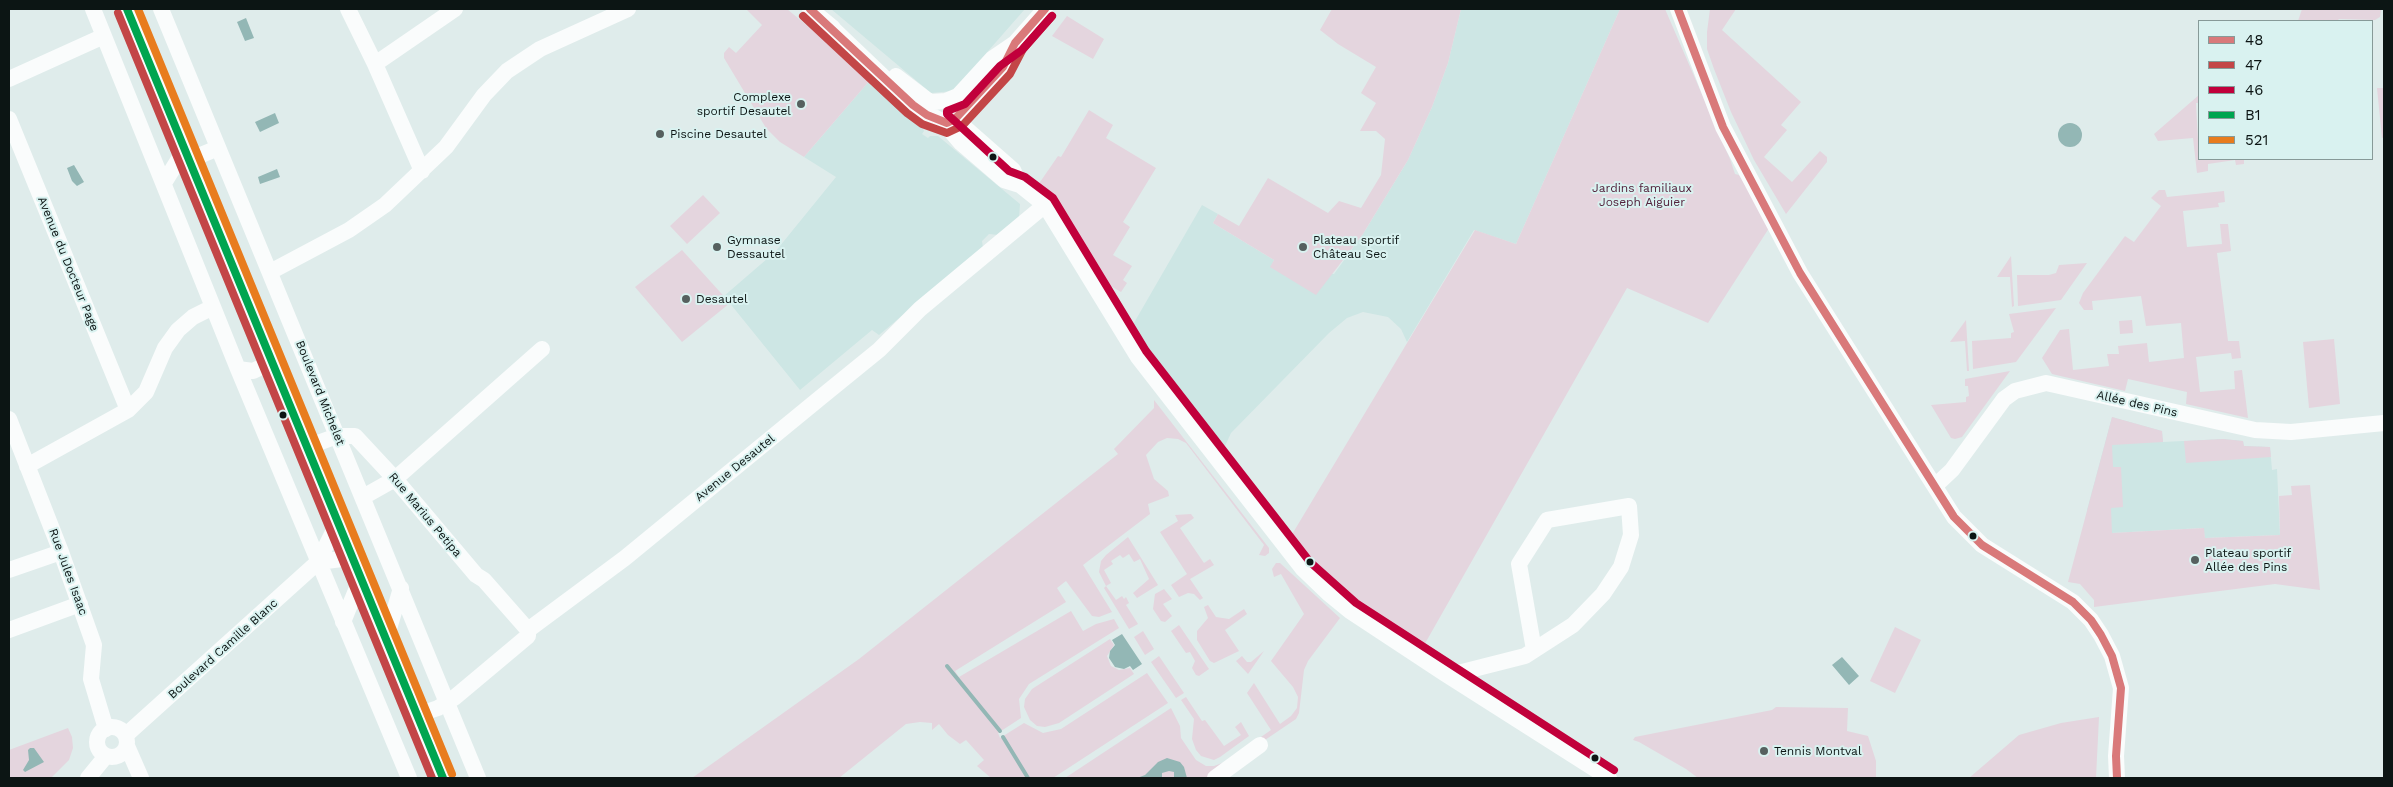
<!DOCTYPE html>
<html>
<head>
<meta charset="utf-8">
<style>
  body { margin:0 }
  #map { position:relative; width:2393px; height:787px; overflow:hidden; background:#dfeceb; font-family:"Work Sans",sans-serif }
  canvas { display:block }
  .frame { position:absolute; inset:0; border:10px solid #0c1514; pointer-events:none }
  .legend { position:absolute; left:2198px; top:20px; width:175px; height:140px; box-sizing:border-box; background:#d9f2f0; border:1px solid #879a98; margin:0; padding:6px 9px; list-style:none; font-size:15px; color:#0c1514 }
  .legend li { display:flex; align-items:center; gap:10px; height:25px }
  .legend b { width:25px; border:1px solid #879a98 }
</style>
</head>
<body>
<div id="map">
<canvas width="2393" height="787"></canvas>
<div class="frame"></div>
<ul class="legend">
<li><b style="height:6px;background:#d9797a"></b>48</li>
<li><b style="height:6px;background:#c34647"></b>47</li>
<li><b style="height:6px;background:#c1003b"></b>46</li>
<li><b style="height:6px;background:#00a550"></b>B1</li>
<li><b style="height:6px;background:#e87c1e"></b>521</li>
</ul>
</div>
<script>
const ctx = document.querySelector('canvas').getContext('2d');
ctx.lineJoin = 'round';
function paint(path, color) {
  ctx.fillStyle = color;
  ctx.fill(path, 'evenodd');
}
function poly(rows) {
  const path = new Path2D();
  for (const r of rows) {
    if (r.length === 3) {
      path.moveTo(r[0] + r[2], r[1]);
      path.arc(r[0], r[1], r[2], 0, 2 * Math.PI);
      continue;
    }
    path.moveTo(r[0], r[1]);
    for (let i = 2; i < r.length; i += 2) path.lineTo(r[i], r[i + 1]);
  }
  return path;
}
function stroke(path, color, width, dash) {
  ctx.strokeStyle = color;
  ctx.lineWidth = width;
  ctx.lineCap = dash ? 'butt' : 'round';
  ctx.setLineDash(dash || []);
  ctx.stroke(path);
}
function write(font, color, halo, rows, align = 'center') {
  ctx.font = font + ' "Work Sans",sans-serif';
  ctx.lineWidth = 4;
  ctx.setLineDash([]);
  ctx.textBaseline = 'middle';
  ctx.strokeStyle = halo;
  ctx.fillStyle = color;
  for (const [text, x, y, turn = 0] of rows) {
    ctx.save();
    ctx.translate(x, y);
    ctx.rotate((+turn || 0) * Math.PI / 180);
    ctx.textAlign = isNaN(turn) ? turn : align;
    if (halo) ctx.strokeText(text, 0, 0);
    ctx.fillText(text, 0, 0);
    ctx.restore();
  }
}
const built = poly([
  [831,9,1025,9,953,91,931,93],
  [1461,9,1620,9,1516,244,1474,230,1407,342,1401,329,1388,317,1363,312,1347,318,1329,333,1231,433,1225,446,1181,393,1169,382,1131,328,1202,205,1218,214,1213,223,1274,260,1271,267,1334,274,1363,234,1408,160,1432,107,1448,63],
  [871,79,919,120,924,131,922,134,928,138,930,136,938,136,1020,204,1019,218,999,235,989,234,982,241,983,248,879,335,872,330,800,390,724,296,775,252,836,177,804,157],
  [2112,417,2162,431,2163,442,2223,439,2243,441,2244,446,2270,447,2272,470,2277,469,2280,535,2205,538,2203,528,2112,533,2087,510]
]);
const green = poly([
  [746,9,787,9,871,79,804,157,780,142,766,128,724,58,724,53,729,47,736,53,762,25],
  [1332,9,1461,9,1448,63,1432,107,1408,160,1363,234,1316,295,1270,267,1274,260,1213,223,1218,214,1239,226,1268,178,1328,213,1339,201,1361,208,1381,175,1385,139,1376,131,1360,131,1376,103,1361,93,1376,67,1338,44,1320,30],
  [1620,9,1665,9,1730,159,1735,174,1739,175,1771,225,1708,323,1627,288,1423,647,1352,598,1308,557,1291,536,1475,230,1516,244],
  [1710,9,1736,9,1722,30,1801,102,1781,125,1787,130,1764,157,1792,182,1820,151,1827,157,1827,162,1786,214,1754,160,1731,112,1714,69,1707,49,1707,32],
  [2302,9,2381,9,2380,17,2375,20,2339,19,2337,21,2298,21],
  [1067,16,1104,39,1093,59,1052,36],
  [2377,88,2384,88,2384,137,2382,138],
  [2199,95,2199,103,2196,103,2199,159,2244,159,2244,164,2236,165,2235,160,2208,164,2208,171,2197,173,2193,138,2158,141,2154,134],
  [1089,110,1113,125,1106,138,1156,168,1123,222,1130,227,1113,255,1132,266,1123,280,1127,283,1121,292,1102,281,1050,195,1038,185,1058,156,1061,157],
  [2159,190,2165,190,2167,197,2224,191,2225,202,2218,203,2219,207,2183,211,2187,247,2222,244,2220,224,2228,224,2231,251,2217,253,2228,341,2239,341,2241,358,2232,359,2231,353,2196,357,2200,392,2235,389,2234,371,2242,370,2248,418,2186,404,2187,392,2128,379,2125,391,2052,374,2042,358,2060,330,2069,329,2073,370,2109,366,2107,354,2119,354,2118,346,2147,343,2149,362,2184,358,2181,323,2146,326,2141,296,2092,301,2093,310,2084,310,2079,303,2083,293,2125,236,2134,242,2161,206,2151,198],
  [703,195,720,213,687,244,670,226],
  [682,250,730,303,682,342,635,287],
  [2011,256,2014,306,2012,307,2010,277,1997,277],
  [2087,263,2061,300,2018,306,2017,275,2049,275,2056,273,2059,265],
  [2056,308,2016,362,1973,369,1972,341,2011,338,2011,333,2014,332,2009,314],
  [1966,320,1969,371,1967,371,1965,341,1950,342],
  [2132,320,2133,333,2120,334,2119,321],
  [2334,339,2340,404,2309,408,2303,342],
  [2010,371,1962,437,1955,439,1951,438,1931,405,1966,402,1966,397,1969,396,1968,386,1965,386,1965,379],
  [1154,400,1269,548,1269,553,1265,556,1259,555,1264,545,1186,443,1178,439,1167,438,1158,442,1146,455,1154,479,1168,491,1169,496,1148,504,1150,514,1083,565,1112,612,1099,617,1092,616,1066,581,1057,588,1066,602,955,671,959,677,1071,611,1083,631,1096,624,1114,619,1119,628,1029,684,1019,699,1021,718,998,733,1000,738,1024,723,1043,733,1061,729,1147,673,1168,703,1053,778,991,778,977,766,984,760,966,740,960,744,948,735,939,724,932,730,932,723,920,722,906,724,839,778,692,778,859,659,1118,454,1114,449,1154,408],
  [2112,417,2162,431,2163,442,2112,445,2113,467,2121,467,2123,507,2111,508,2112,533,2204,528,2205,538,2280,535,2279,496,2292,495,2291,486,2310,485,2320,590,2275,584,2094,607,2094,600,2080,584,2068,582],
  [2223,439,2243,441,2244,446,2270,447,2271,457,2186,463,2184,441],
  [1191,514,1194,518,1180,528,1204,563,1210,559,1214,565,1190,579,1203,598,1200,600,1194,594,1188,593,1179,597,1171,585,1187,574,1160,532,1178,521,1175,515],
  [1128,537,1158,585,1137,598,1133,593,1149,579,1140,559,1134,562,1129,554,1123,558,1120,555,1111,561,1113,564,1104,570,1111,583,1106,586,1116,600,1122,596,1124,599,1126,597,1129,603,1126,605,1138,624,1129,629,1104,588,1106,586,1099,572,1101,561,1106,555],
  [1276,563,1280,563,1340,618,1308,661,1304,670,1299,713,1296,719,1228,765,1213,778,1065,778,1171,708,1180,726,1181,738,1196,760,1206,766,1214,766,1225,762,1271,730,1247,693,1254,683,1280,724,1291,716,1297,708,1298,697,1293,687,1271,661,1304,614,1281,574,1274,577,1272,569],
  [1164,589,1172,599,1163,604,1172,616,1165,622,1161,621,1153,609,1155,594],
  [1208,605,1216,617,1229,619,1244,609,1247,614,1225,630,1239,651,1214,663,1210,661,1197,640,1197,631,1208,618,1204,607],
  [1179,625,1209,669,1199,676,1196,675,1192,668,1195,661,1190,652,1186,653,1171,631],
  [1895,627,1921,640,1895,693,1870,681],
  [1143,631,1154,649,1145,655,1134,637],
  [1110,639,1114,645,1107,656,1111,666,1119,670,1130,668,1134,674,1059,723,1045,727,1037,726,1030,720,1024,707,1025,699,1032,689],
  [1264,651,1248,674,1236,661,1242,656,1247,662,1251,662],
  [1159,656,1184,693,1176,698,1151,662],
  [1186,697,1202,721,1205,720,1224,746,1241,735,1235,727,1241,722,1249,736,1220,757,1214,760,1201,756,1196,750,1192,739,1194,719,1181,700],
  [1776,707,1848,708,1847,731,1868,736,1876,761,1876,778,1698,778,1686,769,1639,742,1633,740,1635,737,1772,710],
  [2099,717,2096,778,1969,778,2019,735,2061,723],
  [68,728,72,737,73,748,69,760,51,778,9,778,9,750]
]);
const water = poly([
  [246,18,254,38,245,41,237,22],
  [275,113,279,123,260,132,255,122],
  [2070,135,12],
  [74,165,84,182,77,186,72,181,67,168],
  [277,169,280,177,260,184,258,177],
  [1122,634,1142,664,1133,670,1130,666,1124,669,1115,667,1109,658,1110,651,1115,645,1112,640],
  [1842,657,1859,676,1849,685,1832,665],
  [30,748,34,748,44,762,25,772,23,770,29,760,28,750],
  [1167,758,1180,762,1184,767,1187,778,1174,778,1174,772,1169,771,1162,773,1162,778,1137,778,1145,775,1158,762]
]);
const stream = poly([
  [947,666,1000,731],
  [1003,737,1028,778]
]);
const minor = poly([
  [93,9,238,369,409,778],
  [161,9,478,778],
  [348,9,375,64,422,171],
  [810,9,833,28],
  [1678,9,1723,127,1800,273,1954,517,1982,545,2073,602,2091,620,2101,635,2112,656,2121,688,2116,756,2117,778],
  [826,22,913,105,943,122,961,143,1004,180,1020,185,1045,205,1138,357,1303,569,1328,593,1350,611,1444,673,1609,778],
  [375,64,455,9],
  [896,76,930,102,946,101,958,96,993,58,1015,43,1045,9],
  [9,79,104,36],
  [957,116,1003,67,1014,45],
  [9,119,128,410],
  [955,119,1013,170,1020,185],
  [189,160,218,148],
  [164,183,185,149],
  [270,272,349,230,385,205,446,147,484,95,507,71,540,49,628,9],
  [238,369,253,371,272,362],
  [9,419,61,552,94,645,91,679,106,729],
  [307,447,337,436,355,436,395,479,476,575,484,580,528,630],
  [27,466,128,410,146,392,165,348,178,330,193,317,213,307],
  [1935,486,1952,470,2004,399,2015,391,2046,383,2255,430,2291,432,2384,423],
  [363,497,395,479,542,349],
  [318,562,342,559,351,555],
  [9,570,61,552],
  [343,622,361,578],
  [9,630,80,604],
  [528,630,625,558,820,398,879,350,920,309,1045,205],
  [386,639,401,588],
  [1444,673,1462,672,1525,656,1573,625,1603,594,1621,567,1631,535,1629,506,1547,520,1519,564,1534,650],
  [417,715,438,708,454,698,528,636,528,630],
  [112,742,15],
  [126,735,318,562,338,522],
  [127,746,141,778],
  [88,778,106,756],
  [1215,778,1260,745]
]);
const major = poly([
  [127,9,443,778]
]);
const bus1 = poly([
  [810,9,913,105,927,115,947,123,955,119,1003,67,1015,43,1045,9],
  [1678,9,1723,127,1800,273,1954,517,1982,545,2073,602,2091,620,2101,635,2112,656,2121,688,2116,756,2117,778]
]);
const bus2 = poly([
  [118,13,432,778],
  [803,16,907,113,922,124,947,133,962,126,1010,74,1023,49,1052,16]
]);
const bus3 = poly([
  [1052,16,1022,50,1000,66,965,104,947,111,947,114,1009,171,1025,177,1053,198,1146,351,1310,562,1356,603,1614,770]
]);
const bus4 = poly([
  [127,9,443,778]
]);
const bus5 = poly([
  [138,9,452,774]
]);
const markers = [
  [801,104,5,"#56605f"],
  [660,134,5,"#56605f"],
  [993,157,4.5,"#0c1514"],
  [717,247,5,"#56605f"],
  [1303,247,5,"#56605f"],
  [686,299,5,"#56605f"],
  [283,415,4.5,"#0c1514"],
  [1973,536,4.5,"#0c1514"],
  [2195,560,5,"#56605f"],
  [1310,562,4.5,"#0c1514"],
  [1764,751,5,"#56605f"],
  [1595,758,4.5,"#0c1514"]
];
const poiNames = [
  ["Complexe",791,97,"right"],
  ["sportif Desautel",791,111,"right"],
  ["Piscine Desautel",670,134],
  ["Gymnase",727,240],
  ["Dessautel",727,254],
  ["Plateau sportif",1313,240],
  ["Château Sec",1313,254],
  ["Desautel",696,299],
  ["Plateau sportif",2205,553],
  ["Allée des Pins",2205,567],
  ["Tennis Montval",1774,751]
];
const parkNames = [
  ["Jardins familiaux",1642,188],
  ["Joseph Aiguier",1642,202]
];
const streetNames = [
  ["Avenue du Docteur Page",68,264,68],
  ["Boulevard Michelet",320,393,68],
  ["Allée des Pins",2137,404,13],
  ["Avenue Desautel",735,468,-39],
  ["Rue Marius Petipa",425,515,50],
  ["Rue Jules Isaac",68,572,70],
  ["Boulevard Camille Blanc",223,649,-42]
];
paint(built, '#cde6e4');
paint(green, '#e4d5de');
paint(water, '#93b7b5');
stroke(stream, '#93b7b5', 4);
stroke(minor, '#fafcfc', 16);
stroke(major, '#fafcfc', 21);
stroke(bus1, '#d9797a', 8);
stroke(bus2, '#c34647', 8);
stroke(bus3, '#c1003b', 8);
stroke(bus4, '#00a550', 8);
stroke(bus5, '#e87c1e', 8);
for (const [x, y, r, color] of markers) {
  const dot = new Path2D();
  dot.arc(x, y, r, 0, 2 * Math.PI);
  ctx.fillStyle = color;
  ctx.fill(dot);
  stroke(dot, '#d9f2f0', 2);
}
write('12px', '#0c1514', '#d9f2f0', poiNames, 'left');
write('12px', '#53223c', '#d9f2f0', parkNames);
write('12px', '#0c1514', '#d9f2f0', streetNames);
</script>
</body>
</html>
